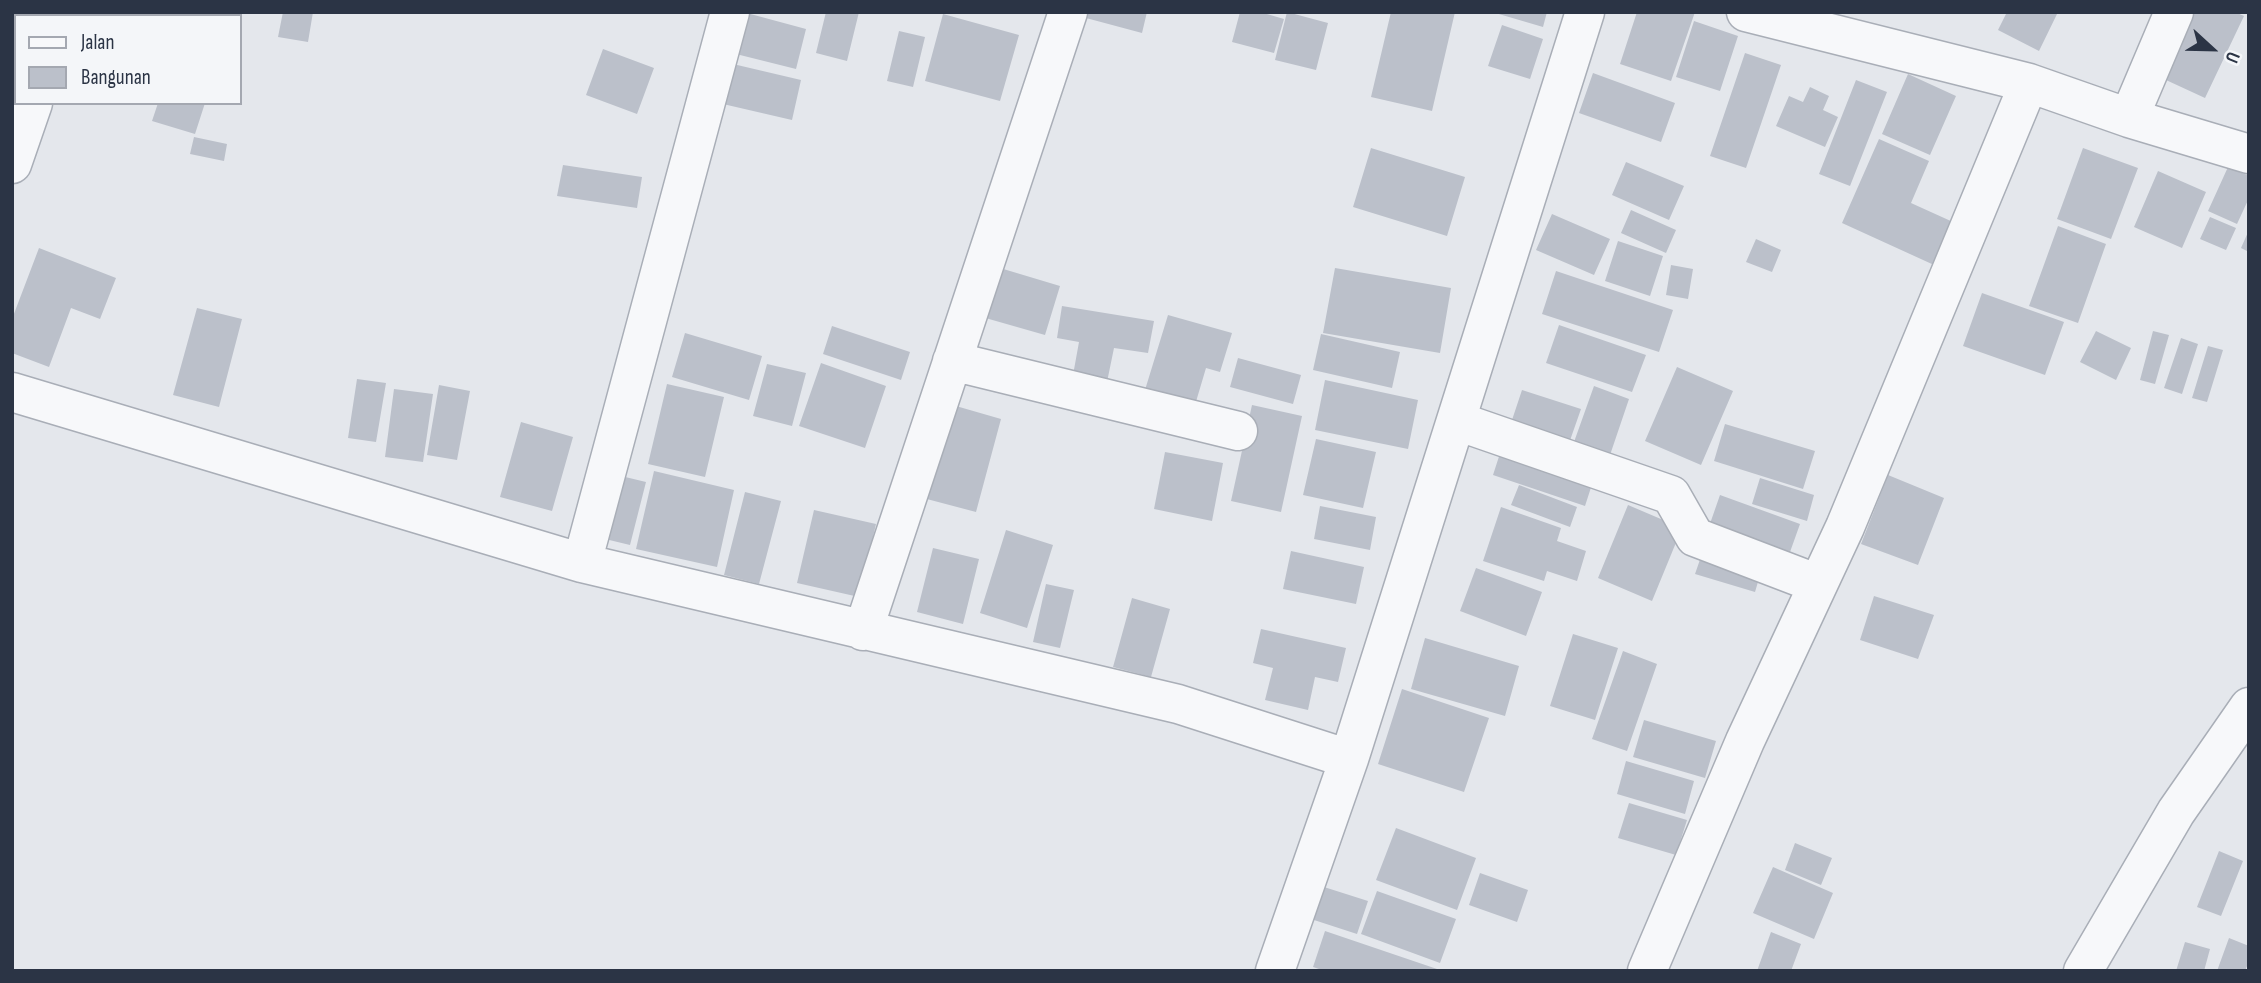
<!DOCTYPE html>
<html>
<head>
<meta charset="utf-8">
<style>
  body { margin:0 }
  #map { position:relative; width:2261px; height:983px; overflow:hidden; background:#e4e7ec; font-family:"Sofia Sans Condensed",sans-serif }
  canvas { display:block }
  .frame { position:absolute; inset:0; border:14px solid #2b3445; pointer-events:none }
  .legend { position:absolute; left:14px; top:14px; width:228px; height:91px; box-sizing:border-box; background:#f4f6f9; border:2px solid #a4a8b1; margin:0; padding:9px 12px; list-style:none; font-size:21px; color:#2b3445 }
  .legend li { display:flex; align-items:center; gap:14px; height:35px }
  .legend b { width:35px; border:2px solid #a4a8b1 }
  .north { position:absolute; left:2177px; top:14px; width:70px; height:70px; -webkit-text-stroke:5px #f4f6f9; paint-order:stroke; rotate:112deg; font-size:19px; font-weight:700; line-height:28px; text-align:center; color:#2b3445 }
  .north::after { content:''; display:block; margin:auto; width:24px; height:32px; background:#2b3445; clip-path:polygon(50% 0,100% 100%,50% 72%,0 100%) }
</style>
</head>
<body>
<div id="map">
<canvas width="2261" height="983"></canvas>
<div class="frame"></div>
<ul class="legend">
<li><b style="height:9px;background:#f7f8fa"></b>Jalan</li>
<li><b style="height:19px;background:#bbc0ca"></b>Bangunan</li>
</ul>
<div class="north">U</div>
</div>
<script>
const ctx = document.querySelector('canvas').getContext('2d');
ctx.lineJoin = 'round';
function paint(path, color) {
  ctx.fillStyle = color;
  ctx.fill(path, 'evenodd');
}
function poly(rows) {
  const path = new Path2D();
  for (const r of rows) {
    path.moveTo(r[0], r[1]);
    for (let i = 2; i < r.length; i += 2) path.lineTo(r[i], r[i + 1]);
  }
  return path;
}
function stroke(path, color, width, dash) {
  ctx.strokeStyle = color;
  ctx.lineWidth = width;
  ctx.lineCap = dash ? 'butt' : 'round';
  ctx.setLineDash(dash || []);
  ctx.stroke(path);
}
const building = poly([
  [12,12,24,12,23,16,16,16,15,71,12,70],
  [175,12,220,12,219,16,174,16],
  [283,12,313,12,308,42,278,37],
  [743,12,806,29,796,69,724,51],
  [826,12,859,12,847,61,816,53],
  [1088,12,1147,12,1142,33,1086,18],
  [1240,12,1260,12,1284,19,1274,53,1232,42],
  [1287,12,1328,23,1316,70,1275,60],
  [1391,12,1455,12,1432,111,1371,97],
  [1492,12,1547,12,1543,27],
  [1637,12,1695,12,1671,81,1620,64],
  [2007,12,2058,12,2039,51,1998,30],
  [2183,12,2235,12,2244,16,2205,98,2153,74],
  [943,14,1019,35,1000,101,925,81],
  [1694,21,1738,36,1720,91,1676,77],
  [1502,25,1543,39,1530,79,1488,66],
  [899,31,925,37,913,87,887,81],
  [603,49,654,68,637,114,586,95],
  [1745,53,1781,65,1746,168,1710,156],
  [733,64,801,80,792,120,723,104],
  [1593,73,1675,103,1661,142,1579,113],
  [1908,74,1956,96,1930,155,1882,134],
  [1856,80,1887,92,1850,186,1819,174],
  [1810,87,1829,96,1823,110,1838,117,1825,147,1776,126,1789,96,1803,102],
  [158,103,205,103,195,134,152,121],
  [194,137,227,144,224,161,190,154],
  [1879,139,1929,161,1911,203,1964,227,1945,270,1842,223],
  [1371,148,1465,177,1447,236,1353,207],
  [2083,148,2138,168,2111,239,2057,219],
  [1626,162,1684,186,1669,220,1612,195],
  [563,165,642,177,637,208,557,196],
  [2228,167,2249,176,2249,198,2237,224,2208,211],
  [2158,171,2206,192,2182,248,2134,227],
  [1631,210,1676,230,1666,253,1621,233],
  [1552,214,1610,239,1594,275,1536,250],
  [2210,217,2236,228,2226,250,2200,239],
  [2058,226,2106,244,2078,323,2029,306],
  [2249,230,2249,252,2241,248],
  [1756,239,1781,250,1772,272,1746,262],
  [1618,241,1663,256,1650,296,1605,281],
  [39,248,116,278,100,319,71,308,49,367,12,353,12,319],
  [990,265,1060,286,1045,335,975,315],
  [1671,265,1693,269,1688,299,1666,295],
  [1335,268,1451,288,1440,353,1323,333],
  [1556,271,1673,310,1659,352,1542,314],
  [1982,293,2064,322,2045,375,1963,346],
  [1062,306,1154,321,1148,353,1114,348,1107,382,1073,375,1079,342,1057,338],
  [197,308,242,319,219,407,173,395],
  [1168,315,1232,333,1220,372,1206,368,1195,405,1145,390],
  [1559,325,1646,355,1632,392,1546,363],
  [832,326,910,352,901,380,823,354],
  [2096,331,2131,348,2116,380,2080,362],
  [2153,331,2169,335,2155,384,2140,380],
  [685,333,762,356,749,400,672,377],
  [1321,334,1400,352,1392,388,1313,370],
  [2181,338,2198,344,2182,394,2164,388],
  [2208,346,2223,350,2207,402,2192,398],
  [1238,358,1301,375,1293,404,1230,387],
  [821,363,886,386,865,448,799,426],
  [767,364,806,373,792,426,753,416],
  [1677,367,1733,391,1701,465,1645,441],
  [357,379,386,383,376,442,348,438],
  [1325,380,1418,400,1408,449,1315,430],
  [667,384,724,397,705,477,648,464],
  [439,385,470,391,457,460,427,455],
  [1594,386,1629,399,1610,455,1574,442],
  [394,389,433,394,423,462,385,457],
  [1522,390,1581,409,1567,449,1509,429],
  [949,404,1001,419,976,512,923,498],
  [1252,405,1302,416,1281,512,1231,501],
  [521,422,573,437,552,511,500,497],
  [1725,424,1815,451,1803,489,1714,461],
  [1316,439,1376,452,1363,508,1303,495],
  [1504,441,1596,472,1585,506,1493,475],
  [1165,452,1223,463,1212,521,1154,509],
  [654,471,734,490,717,567,636,549],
  [617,475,646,482,630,545,601,538],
  [1888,475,1944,498,1918,565,1861,544],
  [1760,478,1814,495,1807,521,1752,504],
  [1519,485,1577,507,1570,527,1511,505],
  [745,492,781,501,759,584,724,575],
  [1720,495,1800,524,1785,566,1705,538],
  [1628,505,1682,528,1652,601,1598,578],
  [1320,506,1376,517,1370,550,1314,539],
  [1501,507,1561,528,1557,541,1586,551,1577,581,1547,571,1544,581,1483,561],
  [814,510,876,524,859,597,797,583],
  [1006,530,1053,545,1027,628,980,613],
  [933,548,979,559,963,624,917,612],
  [1704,548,1763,565,1755,592,1695,574],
  [1291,551,1364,567,1356,604,1283,589],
  [1476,568,1542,592,1526,636,1460,611],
  [1046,584,1074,590,1060,648,1033,642],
  [1874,596,1934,615,1918,659,1860,640],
  [1132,598,1170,609,1151,677,1113,667],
  [1261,629,1346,648,1338,682,1315,677,1308,710,1265,700,1273,668,1253,663],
  [1573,634,1618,648,1595,720,1550,706],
  [1425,638,1519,666,1505,716,1411,689],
  [1623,651,1657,664,1627,751,1592,739],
  [1402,689,1489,718,1464,792,1378,764],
  [1644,720,1716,741,1705,778,1633,757],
  [1626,761,1694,781,1685,814,1617,794],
  [1629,803,1687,820,1676,855,1618,838],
  [1396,828,1476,858,1457,910,1376,880],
  [1795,843,1832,858,1821,885,1785,870],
  [2219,851,2243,861,2221,916,2197,907],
  [1773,867,1833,893,1814,939,1753,913],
  [1480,873,1528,890,1517,922,1469,905],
  [1324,887,1368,901,1357,934,1314,920],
  [1377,891,1456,919,1440,963,1361,934],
  [1325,931,1440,970,1440,971,1325,971,1313,967],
  [1771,932,1801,944,1791,971,1757,971],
  [2229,938,2249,946,2249,961,2245,971,2217,971],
  [2185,942,2210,949,2204,971,2176,971]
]);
const minor = poly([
  [1746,12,2029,83,2129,118,2249,154],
  [64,16,65,12],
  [2129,118,2174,12],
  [12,164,33,103],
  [952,361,1238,431],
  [12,392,582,563,1178,704,1349,759,1275,971],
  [1457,421,1671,495,1695,537,1818,584],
  [582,563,730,12],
  [863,631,1068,12],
  [1349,759,1585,12],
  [1647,971,1745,741,1845,527,2029,83],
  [2083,971,2176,812,2249,707]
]);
paint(building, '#bbc0ca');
stroke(minor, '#a9aeb7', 41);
stroke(minor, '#f7f8fa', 38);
</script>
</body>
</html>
